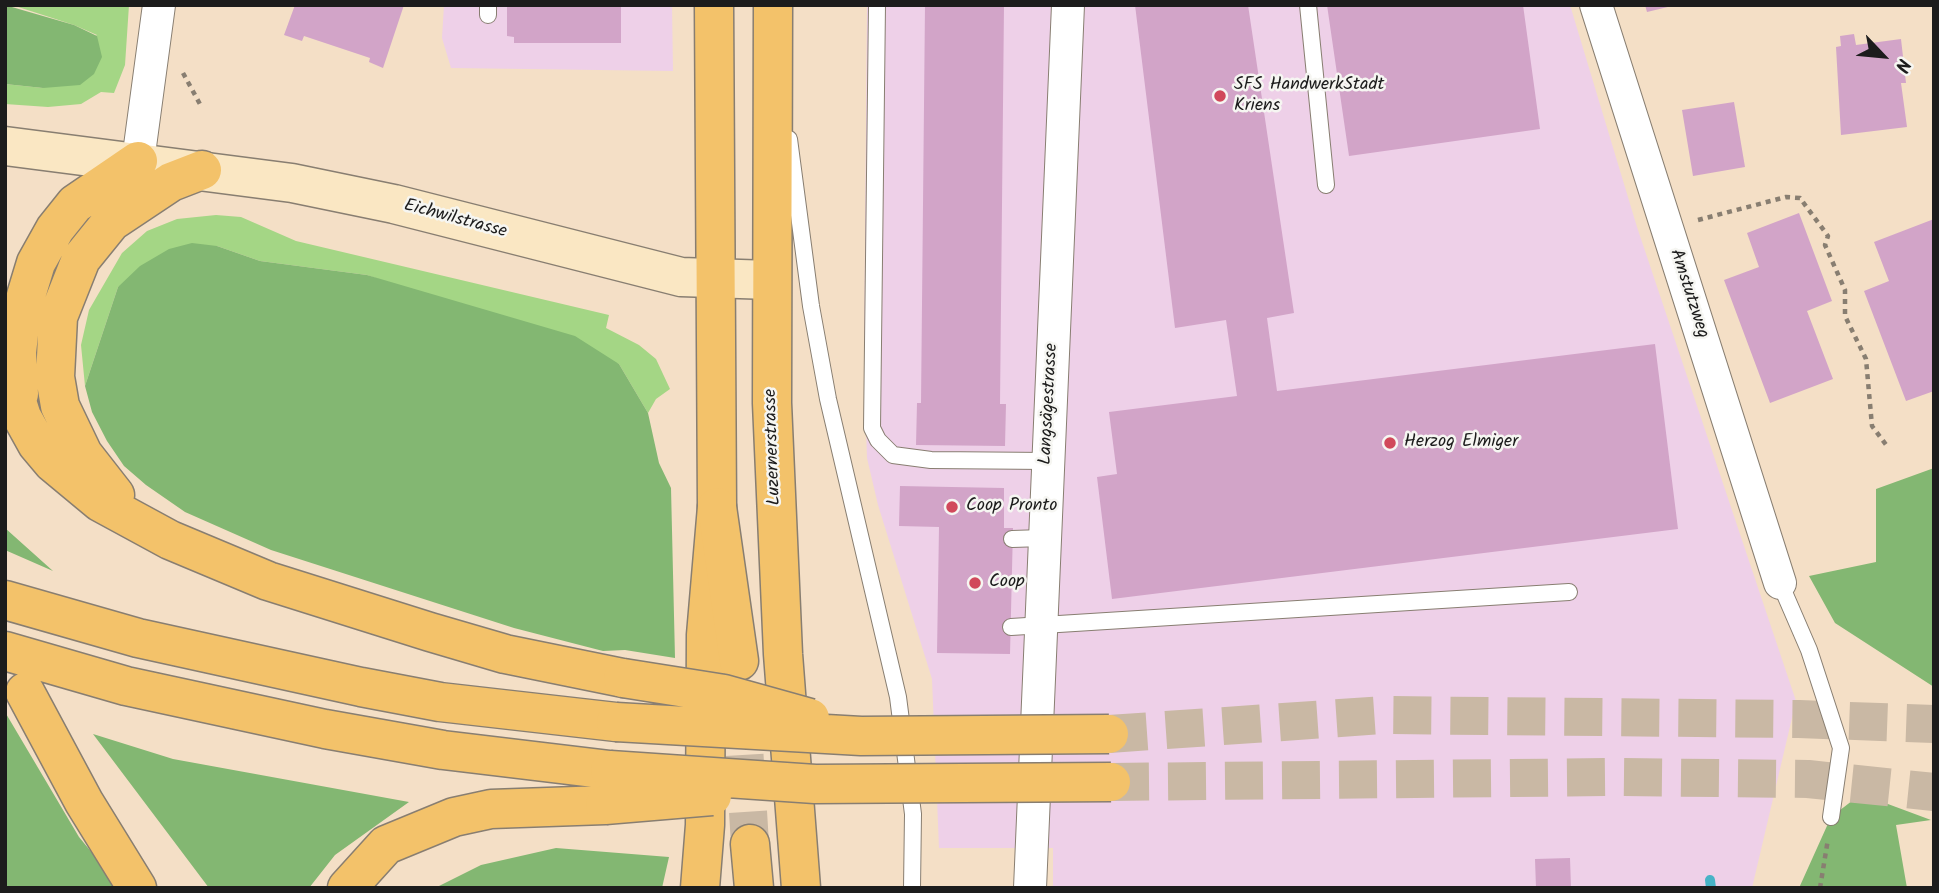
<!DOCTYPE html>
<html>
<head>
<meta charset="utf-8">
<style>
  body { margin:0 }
  #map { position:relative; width:1939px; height:893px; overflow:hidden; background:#f4dfc6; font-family:Kalam,sans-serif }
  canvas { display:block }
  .frame { position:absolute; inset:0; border:7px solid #1c1c1c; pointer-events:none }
  .north { position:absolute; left:1848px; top:21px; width:70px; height:70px; -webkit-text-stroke:5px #f6f6f2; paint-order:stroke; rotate:116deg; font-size:19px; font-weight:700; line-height:28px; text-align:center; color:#1c1c1c }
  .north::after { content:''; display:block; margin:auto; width:24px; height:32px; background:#1c1c1c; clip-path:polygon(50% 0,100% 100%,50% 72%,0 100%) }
</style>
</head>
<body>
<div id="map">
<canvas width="1939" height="893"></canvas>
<div class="frame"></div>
<div class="north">N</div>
</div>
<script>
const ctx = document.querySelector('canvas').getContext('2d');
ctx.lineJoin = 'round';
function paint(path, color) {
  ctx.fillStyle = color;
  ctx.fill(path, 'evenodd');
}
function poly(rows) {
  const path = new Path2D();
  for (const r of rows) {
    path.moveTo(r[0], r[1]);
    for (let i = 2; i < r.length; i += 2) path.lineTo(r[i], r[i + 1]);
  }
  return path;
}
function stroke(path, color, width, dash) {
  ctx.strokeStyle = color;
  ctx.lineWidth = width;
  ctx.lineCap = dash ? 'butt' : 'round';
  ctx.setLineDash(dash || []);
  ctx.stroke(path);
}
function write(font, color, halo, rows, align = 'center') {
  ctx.font = font + ' Kalam,sans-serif';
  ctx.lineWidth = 5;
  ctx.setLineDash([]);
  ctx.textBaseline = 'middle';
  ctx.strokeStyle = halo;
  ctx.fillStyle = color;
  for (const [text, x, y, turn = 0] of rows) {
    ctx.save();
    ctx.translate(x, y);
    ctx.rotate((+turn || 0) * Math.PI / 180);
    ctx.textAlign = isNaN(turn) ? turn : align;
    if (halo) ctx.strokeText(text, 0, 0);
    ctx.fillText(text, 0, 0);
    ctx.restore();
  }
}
const built = poly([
  [444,5,672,5,673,71,451,68,442,38],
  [867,5,1570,5,1637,227,1796,701,1752,888,1053,888,1053,848,939,848,932,679,878,505,867,458,864,366]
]);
const green = poly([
  [12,5,129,5,125,65,114,93,101,92,81,104,48,107,5,104,5,84,43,88,97,35,74,25],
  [216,215,241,217,296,241,609,315,606,328,639,345,656,359,670,389,656,399,648,413,619,364,367,275,260,261,217,246,118,287,85,386,81,345,89,310,122,253,147,231,177,219]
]);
const forest = poly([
  [5,5,74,25,97,36,102,57,94,74,80,85,43,88,5,84],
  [192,243,217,246,260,261,367,275,575,336,619,364,648,413,659,463,671,488,675,658,625,650,603,651,514,628,271,550,185,512,146,485,124,466,107,441,92,412,85,386,118,287,140,266,169,249],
  [1934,468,1934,687,1835,623,1809,576,1876,562,1876,489],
  [5,528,53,571,5,550],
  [5,712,79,837,121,888,5,888],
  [93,734,173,759,409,802,335,855,309,888,209,888],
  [1861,794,1931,820,1896,825,1907,888,1799,888,1831,817],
  [556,848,669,857,662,888,435,888,481,865]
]);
const stream = poly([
  [1710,880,1711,888]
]);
const building = poly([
  [295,5,404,5,383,68,369,62,370,58,304,36,302,41,284,35],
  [507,5,621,5,621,43,514,43,514,37,507,36],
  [925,5,1004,5,1000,404,1006,404,1005,446,916,445,917,403,921,403],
  [1135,5,1248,5,1294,313,1267,318,1277,391,1655,344,1678,529,1112,599,1097,477,1117,474,1109,412,1237,396,1226,320,1175,328],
  [1327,5,1523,5,1540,129,1349,156],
  [1645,5,1672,5,1672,6,1647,12],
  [1854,34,1856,45,1901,39,1906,83,1901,83,1907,127,1841,135,1836,47,1841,46,1840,36],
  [1734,102,1745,167,1693,176,1682,110],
  [1799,213,1832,301,1807,311,1833,379,1770,403,1724,280,1759,267,1747,233],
  [1934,219,1934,391,1906,401,1864,291,1889,281,1874,242],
  [900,486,1004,488,1004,528,1013,528,1010,654,937,653,939,527,899,526],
  [1570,858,1571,888,1536,888,1535,859]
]);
const highwayTunnel = poly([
  [741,698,750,844],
  [1109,734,1384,715,1799,719,1934,724],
  [1111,782,1616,777,1808,779,1934,792]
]);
const path = poly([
  [183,73,201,106],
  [1698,220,1786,197,1800,198,1828,236,1825,245,1845,290,1845,316,1866,359,1872,426,1887,446],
  [1820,888,1828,839]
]);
const lane = poly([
  [877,5,872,428,878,440,893,455,931,460,1047,461],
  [1308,5,1326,185],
  [488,15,488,5],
  [789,139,811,306,828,399,898,697,913,814,912,888],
  [1012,539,1043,538],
  [1780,583,1809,650,1841,748,1831,817],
  [1011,627,1569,592]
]);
const street = poly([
  [1596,5,1780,583],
  [138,161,159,5],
  [1030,888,1068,5]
]);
const secondary = poly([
  [5,146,292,183,394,204,681,277,770,280]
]);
const primary = poly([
  [773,5,772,403,783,654,801,888],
  [700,888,705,825,706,635,717,507,714,5]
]);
const highway = poly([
  [5,364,22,417,37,444,53,463,100,502,170,540,268,581,430,632,505,654,623,678],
  [19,394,17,352,22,309,36,263,55,229,75,204,138,161],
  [115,495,83,454,60,406,55,377,58,317,81,259,111,222,171,182,202,170],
  [717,507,739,661],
  [5,600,138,638,361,687,440,702,616,722],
  [5,651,126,686,325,729,443,750,610,770],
  [25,692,84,802,137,888],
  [750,844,754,888],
  [347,888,386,845,454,817,491,809,605,805]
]);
const highwayBridge = poly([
  [623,678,724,694,810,718],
  [616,722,861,736,1109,734],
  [610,770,815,784,1111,782],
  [605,805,712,796]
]);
const markers = [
  [1220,96,7,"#d1495b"],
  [1390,443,7,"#d1495b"],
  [952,507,7,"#d1495b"],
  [975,583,7,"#d1495b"]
];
const poiNames = [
  ["SFS HandwerkStadt",1234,86],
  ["Kriens",1234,107],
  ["Herzog Elmiger",1404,443],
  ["Coop Pronto",966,507],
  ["Coop",989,583]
];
const streetNames = [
  ["Eichwilstrasse",455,220,15],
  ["Amstutzweg",1688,294,72],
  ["Langsägestrasse",1050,404,-87],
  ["Luzernerstrasse",774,447,-92]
];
paint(built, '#eed0e8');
paint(green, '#a4d685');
paint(forest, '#83b772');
stroke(stream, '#48b3c6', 10);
paint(building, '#d2a4c8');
stroke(highwayTunnel, '#c9b8a4', 38, [38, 19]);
stroke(lane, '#887e71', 18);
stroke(street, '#887e71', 34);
stroke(secondary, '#887e71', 41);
stroke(primary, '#887e71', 41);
stroke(highway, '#887e71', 41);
stroke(path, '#887e71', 4.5, [5, 5]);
stroke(lane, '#fff', 16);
stroke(street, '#fff', 32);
stroke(secondary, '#fae7c3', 38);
stroke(primary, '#f3c26a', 38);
stroke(highway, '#f3c26a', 38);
stroke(highwayBridge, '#887e71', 41, []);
stroke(highwayBridge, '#f3c26a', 38);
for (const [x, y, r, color] of markers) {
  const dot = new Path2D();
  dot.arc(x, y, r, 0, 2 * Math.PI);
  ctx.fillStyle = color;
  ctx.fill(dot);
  stroke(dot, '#f6f6f2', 2.5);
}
write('18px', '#1c1c1c', '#f6f6f2', poiNames, 'left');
write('18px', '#1c1c1c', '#f6f6f2', streetNames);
</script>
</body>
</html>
